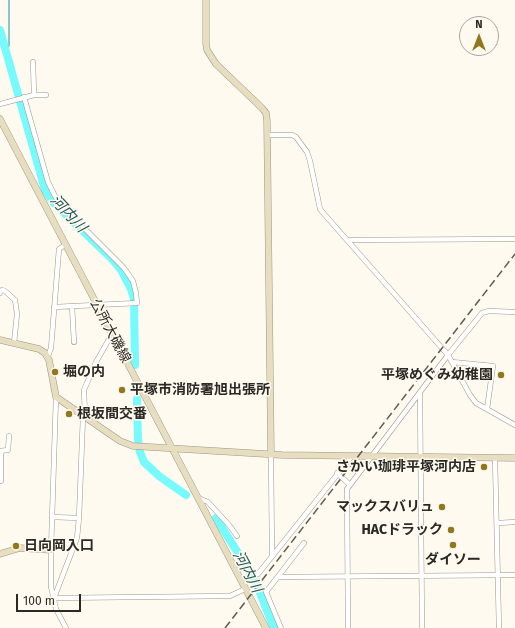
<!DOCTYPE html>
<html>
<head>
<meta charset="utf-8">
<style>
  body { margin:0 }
  #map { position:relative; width:515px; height:628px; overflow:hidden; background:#fffaef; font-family:"Fira Sans",sans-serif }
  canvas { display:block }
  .north { position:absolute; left:459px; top:16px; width:40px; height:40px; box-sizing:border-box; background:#fffaef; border:1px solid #aaa69e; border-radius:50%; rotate:0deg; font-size:11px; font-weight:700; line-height:16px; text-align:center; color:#2b2924 }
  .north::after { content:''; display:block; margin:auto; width:14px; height:18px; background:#91771d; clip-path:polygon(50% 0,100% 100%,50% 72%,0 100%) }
  .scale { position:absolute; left:16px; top:594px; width:65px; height:18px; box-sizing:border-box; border:2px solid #2b2924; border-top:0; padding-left:5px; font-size:12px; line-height:14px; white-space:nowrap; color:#2b2924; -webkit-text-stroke:3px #fffaef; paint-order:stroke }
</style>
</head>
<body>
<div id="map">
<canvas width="515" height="628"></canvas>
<div class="north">N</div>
<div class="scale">100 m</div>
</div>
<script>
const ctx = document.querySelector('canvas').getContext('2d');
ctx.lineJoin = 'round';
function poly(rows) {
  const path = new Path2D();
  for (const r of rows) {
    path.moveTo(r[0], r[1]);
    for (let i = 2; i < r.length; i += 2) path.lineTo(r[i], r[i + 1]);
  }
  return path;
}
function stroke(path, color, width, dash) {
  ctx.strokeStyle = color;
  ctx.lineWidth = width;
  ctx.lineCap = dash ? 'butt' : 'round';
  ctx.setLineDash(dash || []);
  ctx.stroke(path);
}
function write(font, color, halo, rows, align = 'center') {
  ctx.font = font + ' "Fira Sans","Noto Sans JP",sans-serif';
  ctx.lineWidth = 3;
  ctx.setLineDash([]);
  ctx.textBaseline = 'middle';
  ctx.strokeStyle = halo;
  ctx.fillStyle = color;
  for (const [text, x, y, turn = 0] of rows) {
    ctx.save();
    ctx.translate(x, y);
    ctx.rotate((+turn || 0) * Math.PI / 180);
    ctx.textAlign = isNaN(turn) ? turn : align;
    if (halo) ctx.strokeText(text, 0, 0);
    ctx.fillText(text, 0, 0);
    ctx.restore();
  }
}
const stream = poly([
  [6,49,9,46,9,0]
]);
const river = poly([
  [0,30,45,190,53,202,112,259,121,270,131,289,134,299,135,365],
  [137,399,138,440,140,452,144,462,159,476,186,495],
  [216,518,248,569,256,583,274,628]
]);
const street = poly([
  [33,62,34,95],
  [24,97,48,182,54,194,59,203,124,268,133,281,136,293,137,303,54,307],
  [0,104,34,95,46,95],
  [267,135,292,135,296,137,307,152,310,161,318,199,320,209,325,215,448,355,470,395,476,403,515,425],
  [347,240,515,239],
  [0,293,2,290,5,291,15,300,17,314,14,343],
  [72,306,74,342],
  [48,356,51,348,59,249,65,245],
  [452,362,493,366,487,409],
  [420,393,422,628],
  [56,397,51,550,51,587,56,609,66,628],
  [83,416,79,518,77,538,54,598,230,596,245,589],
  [85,417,84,390,96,362,112,334],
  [0,451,8,450,9,436],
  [1,452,1,481],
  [271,454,272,556],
  [495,458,499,628],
  [337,473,350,485,347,489,348,628],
  [350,485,448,355,482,313,489,311,515,312],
  [198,498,208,502,229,525,237,536],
  [52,517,79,518],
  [498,523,515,522],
  [258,574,352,456],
  [278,577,515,575],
  [281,628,266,592,304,543]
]);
const secondary = poly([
  [206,0,206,43,207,50,216,64,262,108,266,113,267,121,271,454],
  [0,119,266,628],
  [0,340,39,349,45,353,49,360,56,397,120,441,133,446,282,455,515,458],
  [0,554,20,548,51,550]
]);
const rail = poly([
  [225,628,515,254]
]);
const markers = [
  [55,372,4,"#91771d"],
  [501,375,4,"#91771d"],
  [122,390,4,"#91771d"],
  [69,414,4,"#91771d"],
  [484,467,4,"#91771d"],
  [442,507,4,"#91771d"],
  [451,530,4,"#91771d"],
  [453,545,4,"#91771d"],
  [16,546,4,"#91771d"]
];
const streetNames = [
  ["公所大磯線",110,331,62]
];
const poiNames = [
  ["堀の内",63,372],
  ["平塚めぐみ幼稚園",493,375,"right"],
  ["平塚市消防署旭出張所",130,390],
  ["根坂間交番",77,414],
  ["さかい珈琲平塚河内店",476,467,"right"],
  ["マックスバリュ",434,507,"right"],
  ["HACドラック",443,530,"right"],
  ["日向岡入口",24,546],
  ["ダイソー",453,560,"center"]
];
const waterNames = [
  ["河内川",68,214,47],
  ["河内川",247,572,62]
];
stroke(stream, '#60bbba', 1.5);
stroke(river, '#76fafb', 8);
stroke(street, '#9b9689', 5.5);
stroke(secondary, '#9b9689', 7);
stroke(street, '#fff', 4.5);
stroke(secondary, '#e7ddbf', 6);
stroke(rail, '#5e5b55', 1.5, [8, 4]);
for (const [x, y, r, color] of markers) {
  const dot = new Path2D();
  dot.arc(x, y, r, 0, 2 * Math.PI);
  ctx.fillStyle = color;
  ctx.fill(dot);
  stroke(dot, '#fffaef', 1.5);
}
write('14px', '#2b2924', '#fffaef', streetNames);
write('bold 14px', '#2b2924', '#fffaef', poiNames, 'left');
write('italic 15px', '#1f5859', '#fffaef', waterNames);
</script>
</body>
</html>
